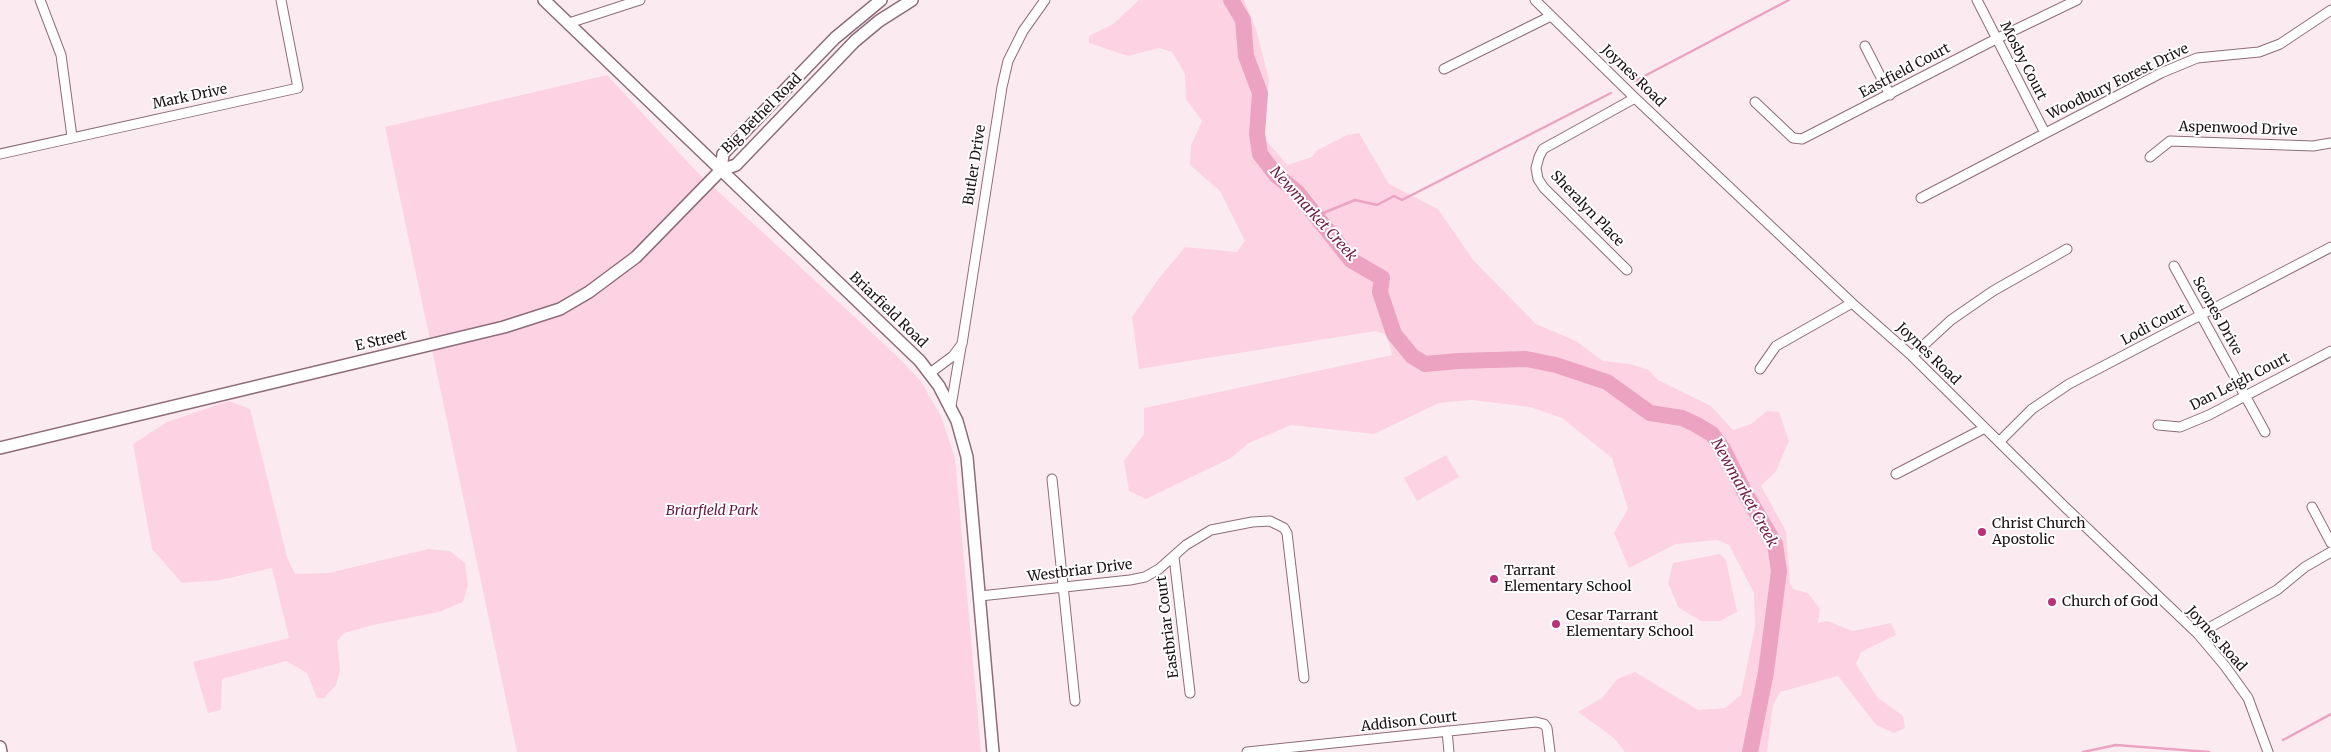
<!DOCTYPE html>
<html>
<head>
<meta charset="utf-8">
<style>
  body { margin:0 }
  canvas { display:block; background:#fbebf1 }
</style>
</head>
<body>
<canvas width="2331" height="752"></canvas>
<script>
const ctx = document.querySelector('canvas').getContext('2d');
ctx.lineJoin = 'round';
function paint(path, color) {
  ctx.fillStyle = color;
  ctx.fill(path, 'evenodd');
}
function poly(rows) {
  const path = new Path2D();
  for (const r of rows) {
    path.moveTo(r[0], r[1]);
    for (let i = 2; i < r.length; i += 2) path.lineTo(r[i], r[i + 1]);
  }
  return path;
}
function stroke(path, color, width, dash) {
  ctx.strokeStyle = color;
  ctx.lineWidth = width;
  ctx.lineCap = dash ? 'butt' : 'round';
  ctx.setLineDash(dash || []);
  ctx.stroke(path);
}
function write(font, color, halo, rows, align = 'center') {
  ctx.font = font + ' Merriweather,serif';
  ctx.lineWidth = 4;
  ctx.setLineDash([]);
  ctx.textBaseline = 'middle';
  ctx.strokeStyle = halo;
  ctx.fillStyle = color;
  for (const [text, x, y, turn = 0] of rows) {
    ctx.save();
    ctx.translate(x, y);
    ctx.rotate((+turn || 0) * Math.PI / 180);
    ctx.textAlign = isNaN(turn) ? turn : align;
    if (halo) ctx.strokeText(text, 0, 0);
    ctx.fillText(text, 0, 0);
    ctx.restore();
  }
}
const green = poly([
  [1139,0,1244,0,1256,29,1269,80,1263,118,1266,140,1287,165,1312,157,1316,151,1347,135,1359,133,1389,184,1438,209,1474,261,1536,324,1576,341,1603,361,1630,364,1649,370,1658,380,1711,406,1733,430,1751,424,1767,411,1779,412,1789,441,1776,471,1761,486,1786,531,1790,583,1793,589,1808,593,1820,609,1818,623,1827,621,1853,631,1891,623,1896,635,1861,652,1856,664,1877,697,1903,716,1905,728,1894,733,1876,725,1838,676,1780,692,1773,705,1767,752,1625,752,1614,738,1578,712,1602,698,1617,679,1635,672,1698,710,1725,708,1741,695,1755,627,1754,593,1729,545,1717,540,1676,544,1629,568,1614,533,1628,509,1612,458,1562,418,1530,407,1471,400,1439,403,1374,434,1291,425,1249,443,1231,458,1146,499,1129,491,1124,461,1144,434,1144,408,1392,355,1387,335,1376,331,1139,369,1132,317,1160,277,1185,247,1237,252,1245,241,1220,191,1190,165,1191,145,1202,121,1186,99,1185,74,1172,52,1159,48,1128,56,1089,43,1089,36,1113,24],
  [607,75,697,172,895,354,920,380,941,416,955,458,981,752,517,752,385,127],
  [229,401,250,409,287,557,295,574,329,573,428,549,450,551,465,563,468,585,463,602,439,612,373,625,344,633,337,641,340,670,336,685,324,698,317,698,307,673,286,661,222,679,221,710,208,713,193,662,289,638,272,568,221,580,182,583,152,549,133,444,167,422],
  [1446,455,1459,477,1417,501,1404,478],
  [1720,554,1726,560,1737,612,1720,621,1701,621,1678,607,1668,583,1673,563]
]);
const stream = poly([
  [1635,81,1789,0],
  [1316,216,1355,200,1377,205,1394,196,1402,200,1611,93],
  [2283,740,2331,714],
  [2083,752,2116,745,2209,752]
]);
const river = poly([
  [1231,0,1243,20,1246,56,1260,93,1257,134,1260,154,1276,175,1297,192,1351,260,1382,278,1380,292,1394,334,1412,356,1425,364,1458,361,1526,359,1556,365,1607,382,1650,413,1682,418,1695,424,1712,434,1723,449,1744,491,1775,544,1779,571,1766,672,1750,752]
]);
const street = poly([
  [40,0,61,55,72,137],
  [1535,0,1635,98,1852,303,1912,356,2066,508,2198,634,2225,666,2248,698,2268,752],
  [1977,0,2045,133],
  [569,23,640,0],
  [1865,46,1890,95],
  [1444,69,1551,16],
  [1755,102,1793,138,1802,139,1996,39,2077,0],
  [0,154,298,88,281,0],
  [2150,157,2170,141,2313,146,2331,143],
  [1921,198,2161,73,2197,58,2259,52,2280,44,2331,10],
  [2174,266,2265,432],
  [1627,270,1544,188,1538,179,1536,168,1539,157,1543,149,1635,98],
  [1912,356,1951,320,1993,291,2067,249],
  [1760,369,1776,346,1852,303],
  [930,373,953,356,962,344,1002,87,1008,61,1023,31,1045,0],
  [951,406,961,347],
  [2158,425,2180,427,2209,415,2331,351],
  [1999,442,2032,409,2069,384,2331,247],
  [1896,474,1985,428],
  [1052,479,1075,701],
  [2312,507,2331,543],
  [1174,557,1190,693],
  [980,596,1130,580,1145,577,1159,569,1186,545,1211,530,1252,522,1270,521,1284,528,1287,533,1304,678],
  [2198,634,2277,590,2305,567,2331,552],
  [1447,731,1449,752],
  [1247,752,1536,722,1544,724,1547,728,1550,752]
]);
const secondary = poly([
  [544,0,920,361,939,386,957,421,967,457,993,752],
  [721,170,723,154,835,38,881,0],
  [0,448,504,327,560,309,589,292,636,257,721,170,736,165,855,41,879,21,912,0],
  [0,747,1,752]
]);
const markers = [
  [1982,532,5,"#b73379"],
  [1494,579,5,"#b73379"],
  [2052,602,5,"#b73379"],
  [1556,624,5,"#b73379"]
];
const streetNames = [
  ["Mosby Court",2023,61,63],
  ["Eastfield Court",1905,71,-28],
  ["Joynes Road",1633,76,44],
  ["Woodbury Forest Drive",2118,82,-26],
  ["Mark Drive",190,97,-12],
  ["Big Bethel Road",762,114,-45],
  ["Aspenwood Drive",2238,129,2],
  ["Butler Drive",975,165,-81],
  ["Sheralyn Place",1587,209,46],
  ["Briarfield Road",888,310,44],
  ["Scones Drive",2217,316,61],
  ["Lodi Court",2154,325,-28],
  ["E Street",381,341,-13],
  ["Joynes Road",1928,354,44],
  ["Dan Leigh Court",2240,382,-27],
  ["Westbriar Drive",1080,571,-7],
  ["Eastbriar Court",1168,627,-97],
  ["Joynes Road",2216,639,48],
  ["Addison Court",1409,722,-6]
];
const parkNames = [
  ["Briarfield Park",712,511]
];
const poiNames = [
  ["Christ Church",1992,524],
  ["Apostolic",1992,540],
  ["Tarrant",1504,571],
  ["Elementary School",1504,587],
  ["Church of God",2062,602],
  ["Cesar Tarrant",1566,616],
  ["Elementary School",1566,632]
];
const waterNames = [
  ["Newmarket Creek",1313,214,48],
  ["Newmarket Creek",1744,493,61]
];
paint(green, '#fdd3e4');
stroke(stream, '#eba3c1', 2.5);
stroke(river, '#eba3c1', 16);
stroke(street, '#8e6c7a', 11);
stroke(secondary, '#8e6c7a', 14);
stroke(street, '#fff', 9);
stroke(secondary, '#fff', 11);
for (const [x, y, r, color] of markers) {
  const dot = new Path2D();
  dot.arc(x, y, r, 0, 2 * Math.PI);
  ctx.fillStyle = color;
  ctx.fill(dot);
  stroke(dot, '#fff', 2);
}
write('14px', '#1e1016', '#fff', streetNames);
write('italic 14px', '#691642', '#fff', parkNames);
write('14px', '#1e1016', '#fff', poiNames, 'left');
write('italic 15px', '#73204b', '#fff', waterNames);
</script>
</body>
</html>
